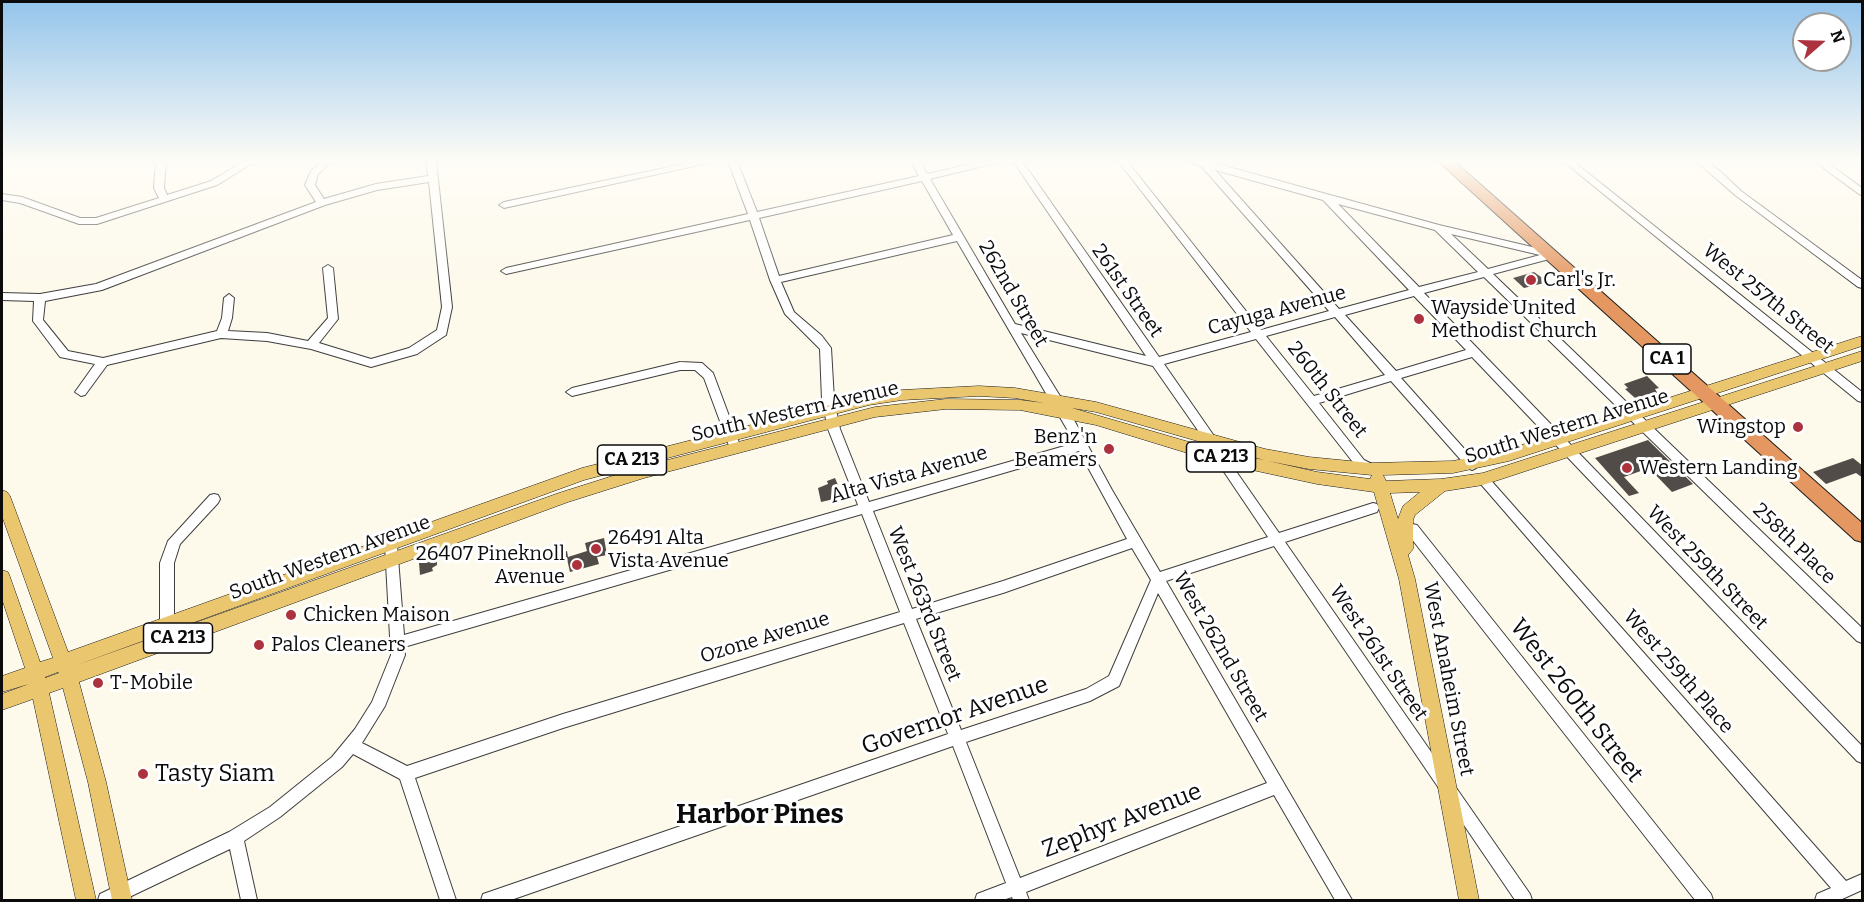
<!DOCTYPE html>
<html>
<head>
<meta charset="utf-8">
<style>
  body { margin:0 }
  #map { position:relative; width:1864px; height:902px; overflow:hidden; background:#fdf9eb; font-family:Bitter,serif }
  canvas { display:block }
  .frame { position:absolute; inset:0; border:3px solid #0b0b0b; pointer-events:none }
  .north { position:absolute; left:1792px; top:12px; width:60px; height:60px; box-sizing:border-box; background:#fff; border:2px solid #9d9d9d; border-radius:50%; rotate:70deg; font-size:16px; font-weight:700; line-height:24px; text-align:center; color:#0b0b0b }
  .north::after { content:''; display:block; margin:auto; width:21px; height:27px; background:#ac323e; clip-path:polygon(50% 0,100% 100%,50% 72%,0 100%) }
</style>
</head>
<body>
<div id="map">
<canvas width="1864" height="902"></canvas>
<div class="frame"></div>
<div class="north">N</div>
</div>
<script>
const ctx = document.querySelector('canvas').getContext('2d');
ctx.lineJoin = 'round';
function paint(path, color) {
  ctx.fillStyle = color;
  ctx.fill(path, 'evenodd');
}
function poly(rows) {
  const path = new Path2D();
  for (const r of rows) {
    path.moveTo(r[0], r[1]);
    for (let i = 2; i < r.length; i += 2) path.lineTo(r[i], r[i + 1]);
  }
  return path;
}
function stroke(path, color, width, dash) {
  ctx.strokeStyle = color;
  ctx.lineWidth = width;
  ctx.lineCap = dash ? 'butt' : 'round';
  ctx.setLineDash(dash || []);
  ctx.stroke(path);
}
function write(font, color, halo, rows, align = 'center') {
  ctx.font = font + ' Bitter,serif';
  ctx.lineWidth = 6;
  ctx.setLineDash([]);
  ctx.textBaseline = 'middle';
  ctx.strokeStyle = halo;
  ctx.fillStyle = color;
  for (const [text, x, y, turn = 0] of rows) {
    ctx.save();
    ctx.translate(x, y);
    ctx.rotate((+turn || 0) * Math.PI / 180);
    ctx.textAlign = isNaN(turn) ? turn : align;
    if (halo) ctx.strokeText(text, 0, 0);
    ctx.fillText(text, 0, 0);
    ctx.restore();
  }
}
const building = poly([
  [1534,272,1548,282,1524,288,1513,278],
  [1647,376,1659,388,1655,389,1658,394,1635,398,1625,389,1628,388,1624,384],
  [1648,440,1693,484,1672,492,1649,468,1624,477,1639,493,1629,496,1595,458],
  [1853,458,1863,466,1863,478,1856,473,1826,484,1813,472],
  [835,478,843,497,821,502,818,488,828,484,827,481],
  [604,538,607,555,597,557,599,564,570,572,567,559,559,561,557,554,567,551,568,557,587,551,585,543],
  [437,558,437,565,432,568,433,571,420,575,419,563]
]);
const minor = poly([
  [156,161,166,161,164,188,167,195,211,181,244,161,256,161,217,185,97,224,79,224,20,203,2,200,2,194,22,197,80,218,96,218,159,198,154,188,156,161],
  [322,161,332,161,318,174,315,185,324,199,376,184,428,176,426,161,436,161,452,307,446,335,417,354,371,367,311,349,267,341,221,338,107,365,85,395,81,396,75,392,95,364,60,357,33,321,34,301,2,300,2,293,40,294,96,284,316,202,305,185,311,171,322,161],
  [429,182,442,307,437,330,409,348,371,359,319,343,338,319,333,268,328,265,323,268,328,318,308,341,267,333,228,331,232,318,234,298,229,294,224,298,222,318,217,331,103,358,68,351,43,320,45,301,102,290,325,205,377,190,429,182],
  [697,161,717,161,504,208,499,205,504,202,697,161],
  [728,161,737,161,757,212,919,176,911,161,920,161,927,174,985,161,1004,161,930,179,1015,324,1146,356,1013,161,1022,161,1159,357,1251,332,1118,161,1127,161,1261,330,1329,311,1202,167,1188,161,1207,161,1439,225,1549,251,1554,256,1553,258,1493,274,1862,628,1862,643,1857,641,1484,277,1424,293,1862,746,1862,763,1857,761,1472,357,1401,378,1476,462,1478,465,1476,468,1472,470,1468,468,1391,381,1319,403,1364,460,1376,466,1378,469,1376,472,1372,474,1356,466,1256,339,1164,364,1214,436,1216,439,1214,442,1210,444,1206,442,1153,366,1021,333,1068,409,1112,490,1160,572,1268,537,1216,460,1214,457,1216,454,1220,452,1224,454,1279,533,1373,503,1377,504,1379,508,1377,512,1285,542,1530,894,1532,900,1515,900,1274,546,1166,581,1352,900,1335,900,1274,795,1026,892,1029,900,1013,900,1012,897,1003,900,975,900,977,894,1006,883,953,746,511,900,481,900,483,894,489,892,948,734,904,623,563,728,415,778,456,900,440,900,400,779,353,754,342,767,280,817,244,841,257,900,241,900,230,849,123,900,98,900,100,894,229,832,270,807,332,757,355,729,372,702,391,655,385,545,386,541,391,540,396,541,397,545,404,635,858,505,828,429,822,400,820,349,785,314,770,280,750,220,506,274,501,271,506,268,748,214,728,161],
  [1215,170,1323,200,1409,290,1339,309,1215,170],
  [922,181,953,235,779,276,759,218,922,181],
  [1338,204,1435,230,1478,272,1419,287,1338,204],
  [1451,234,1540,255,1488,269,1451,234],
  [957,241,1075,443,869,502,840,429,834,400,831,348,822,336,794,312,781,282,957,241],
  [1414,296,1466,350,1396,371,1345,315,1414,296],
  [1335,317,1385,375,1314,396,1266,336,1335,317],
  [1079,451,1127,539,1003,581,912,609,873,511,1079,451],
  [862,514,900,612,563,714,407,766,362,743,385,706,405,655,404,647,862,514],
  [1132,548,1151,580,1109,676,1086,689,961,730,916,619,1003,593,1132,548],
  [1158,593,1267,783,1020,878,966,742,1090,701,1119,686,1158,593],
  [1563,161,1573,161,1862,392,1862,402,1858,401,1563,161],
  [1696,161,1707,161,1722,173,1741,191,1862,280,1862,288,1858,287,1735,195,1696,161],
  [1814,161,1825,161,1862,188,1862,195,1859,194,1814,161],
  [680,362,702,363,713,373,741,448,739,451,731,451,704,378,695,370,680,370,572,396,566,392,572,388,680,362],
  [1483,474,1487,476,1846,881,1862,874,1862,890,1840,900,1815,900,1817,894,1831,888,1479,482,1477,479,1479,476,1483,474],
  [214,494,218,495,220,499,218,503,180,544,174,563,174,625,172,629,167,631,162,629,160,625,160,563,168,541,210,495,214,494],
  [1412,524,1417,525,1711,894,1713,900,1695,900,1407,533,1406,529,1407,525,1412,524]
]);
const major = poly([
  [1862,336,1862,346,1509,461,1453,473,1383,475,1386,481,1441,479,1483,473,1862,351,1862,361,1483,485,1445,491,1415,515,1413,520,1413,549,1408,555,1415,579,1479,900,1459,900,1399,579,1374,492,1317,484,1220,463,1096,425,1020,410,946,409,875,417,644,478,568,502,79,682,106,782,132,900,112,900,88,782,63,688,49,693,96,900,76,900,33,699,2,710,2,694,29,684,2,692,2,676,25,668,2,599,2,570,8,572,10,577,40,662,53,658,2,516,2,490,7,492,10,496,68,652,582,468,869,395,902,390,979,386,1015,388,1096,402,1265,449,1309,457,1370,463,1453,461,1509,449,1862,336],
  [979,396,1015,398,1044,403,1020,400,946,399,875,407,644,466,559,493,74,666,584,480,869,405,902,400,979,396],
  [1072,408,1096,412,1264,460,1220,451,1072,408],
  [1268,461,1309,469,1372,475,1370,479,1317,472,1268,461],
  [1420,492,1403,506,1398,519,1390,493,1420,492],
  [58,672,59,673,45,678,45,677,58,672]
]);
const highway = poly([
  [1438,161,1454,161,1862,523,1862,542,1855,540,1438,161]
]);
const markers = [
  [1531,280,6,"#ac323e"],
  [1419,319,6,"#ac323e"],
  [1798,427,6,"#ac323e"],
  [1109,449,6,"#ac323e"],
  [1627,468,6,"#ac323e"],
  [596,549,6,"#ac323e"],
  [577,565,6,"#ac323e"],
  [291,615,6,"#ac323e"],
  [259,645,6,"#ac323e"],
  [98,683,6,"#ac323e"],
  [143,774,6,"#ac323e"]
];
const shields = [
  [1667,359,48],
  [1221,457,69],
  [632,460,69],
  [178,638,69]
];
const shieldNames = [
  ["CA 1",1667,359],
  ["CA 213",1221,457],
  ["CA 213",632,460],
  ["CA 213",178,638]
];
const poiNames = [
  ["Carl's Jr.",1543,280],
  ["Wayside United",1431,308],
  ["Methodist Church",1431,331],
  ["Wingstop",1786,427,"right"],
  ["Benz'n",1097,437,"right"],
  ["Beamers",1097,460,"right"],
  ["Western Landing",1639,468],
  ["26491 Alta",608,538],
  ["Vista Avenue",608,561],
  ["26407 Pineknoll",565,554,"right"],
  ["Avenue",565,577,"right"],
  ["Chicken Maison",303,615],
  ["Palos Cleaners",271,645],
  ["T-Mobile",110,683]
];
const streetNames = [
  ["261st Street",1127,291,55],
  ["262nd Street",1013,294,60],
  ["West 257th Street",1768,299,39],
  ["Cayuga Avenue",1277,311,-15],
  ["260th Street",1327,390,52],
  ["South Western Avenue",795,412,-13],
  ["South Western Avenue",1567,427,-17],
  ["Alta Vista Avenue",909,475,-16],
  ["258th Place",1794,544,44],
  ["South Western Avenue",330,558,-20],
  ["West 259th Street",1707,568,46],
  ["West 263rd Street",924,604,68],
  ["Ozone Avenue",765,638,-17],
  ["West 262nd Street",1220,647,60],
  ["West 261st Street",1378,653,56],
  ["West 259th Place",1678,672,49],
  ["West Anaheim Street",1448,679,79]
];
const nearStreetnames = [
  ["West 260th Street",1576,701,52],
  ["Governor Avenue",955,716,-19],
  ["Zephyr Avenue",1122,821,-21]
];
const nearPoinames = [
  ["Tasty Siam",155,774]
];
const nearQuarternames = [
  ["Harbor Pines",760,815]
];
paint(building, '#524c49');
stroke(minor, '#3e3e3e', 2);
stroke(major, '#1c1c1c', 1);
stroke(highway, '#1c1c1c', 2);
paint(minor, '#fff');
paint(major, '#eac66e');
paint(highway, '#e59761');
const sky = ctx.createLinearGradient(0, 0, 0, 288);
sky.addColorStop(0, '#93c4eb');
sky.addColorStop(0.56, '#fefcf6');
sky.addColorStop(1, '#fefcf600');
ctx.fillStyle = sky;
ctx.fillRect(0, 0, 1864, 288);
for (const [x, y, r, color] of markers) {
  const dot = new Path2D();
  dot.arc(x, y, r, 0, 2 * Math.PI);
  ctx.fillStyle = color;
  ctx.fill(dot);
  stroke(dot, '#fff', 2);
}
for (const [x, y, w] of shields) {
  const box = new Path2D();
  box.roundRect(x - w / 2, y - 15, w, 30, 4.5);
  ctx.fillStyle = '#fff';
  ctx.fill(box);
  stroke(box, '#0b0b0b', 1.5);
}
write('bold 18px', '#0b0b0b', null, shieldNames);
write('20px', '#0b0b0b', '#fff', poiNames, 'left');
write('20px', '#0b0b0b', '#fff', streetNames);
write('24px', '#0b0b0b', '#fff', nearStreetnames);
write('24px', '#0b0b0b', '#fff', nearPoinames, 'left');
write('bold 27px', '#0b0b0b', '#fff', nearQuarternames);
</script>
</body>
</html>
